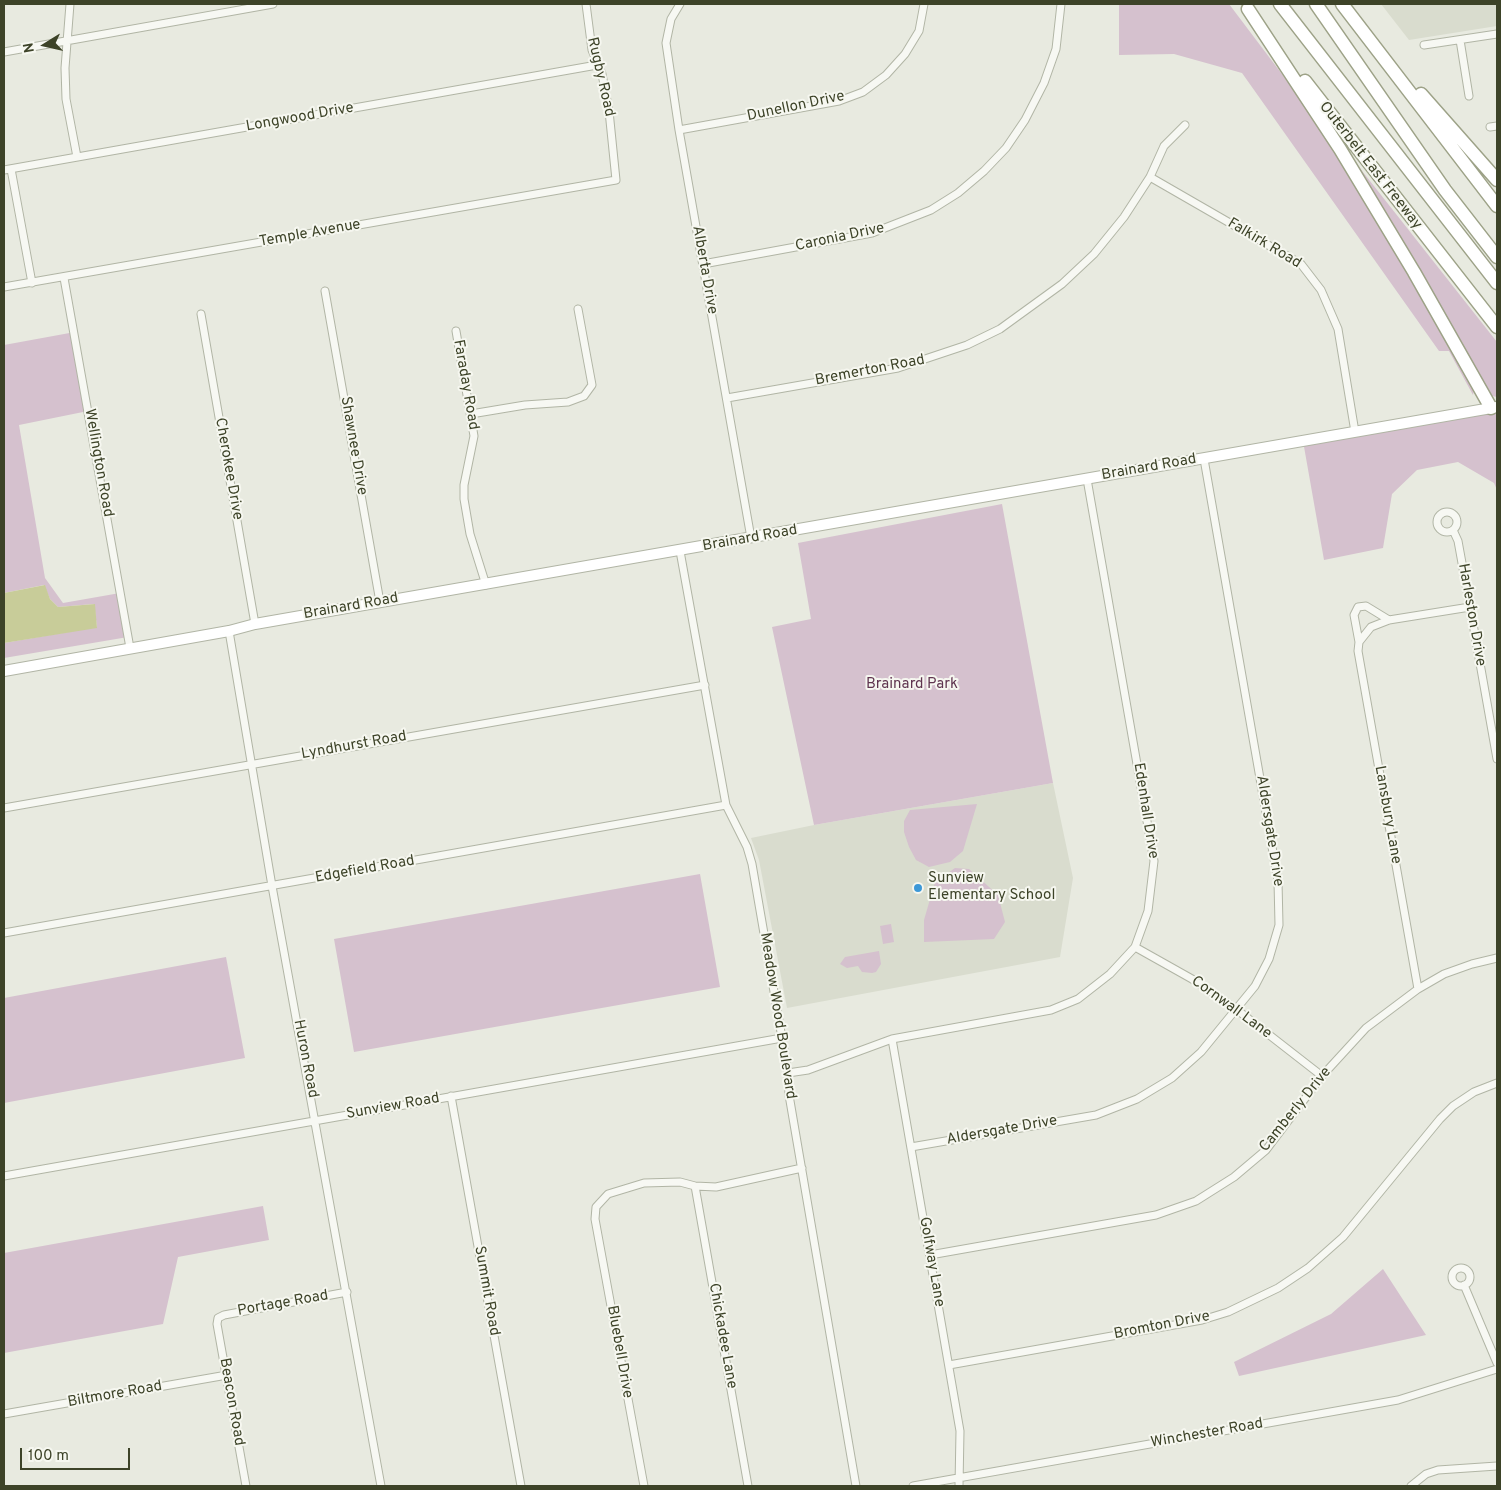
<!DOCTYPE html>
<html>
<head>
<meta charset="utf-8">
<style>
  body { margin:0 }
  #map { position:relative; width:1501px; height:1490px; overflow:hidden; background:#e8eae0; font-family:Overpass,sans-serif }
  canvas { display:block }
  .frame { position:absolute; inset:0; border:5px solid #3d4328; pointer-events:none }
  .north { position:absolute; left:20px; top:20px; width:50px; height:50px; -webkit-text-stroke:4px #f6f7f0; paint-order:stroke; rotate:260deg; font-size:14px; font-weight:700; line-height:20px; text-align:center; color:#3d4328 }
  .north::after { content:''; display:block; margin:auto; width:18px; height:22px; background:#3d4328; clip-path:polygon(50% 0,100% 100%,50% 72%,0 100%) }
  .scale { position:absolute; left:20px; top:1448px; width:110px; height:22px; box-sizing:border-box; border:2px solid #3d4328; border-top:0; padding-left:6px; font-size:15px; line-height:18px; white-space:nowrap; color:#3d4328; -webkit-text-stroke:4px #f6f7f0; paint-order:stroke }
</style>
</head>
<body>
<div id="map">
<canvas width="1501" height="1490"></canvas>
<div class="frame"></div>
<div class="north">N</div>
<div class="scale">100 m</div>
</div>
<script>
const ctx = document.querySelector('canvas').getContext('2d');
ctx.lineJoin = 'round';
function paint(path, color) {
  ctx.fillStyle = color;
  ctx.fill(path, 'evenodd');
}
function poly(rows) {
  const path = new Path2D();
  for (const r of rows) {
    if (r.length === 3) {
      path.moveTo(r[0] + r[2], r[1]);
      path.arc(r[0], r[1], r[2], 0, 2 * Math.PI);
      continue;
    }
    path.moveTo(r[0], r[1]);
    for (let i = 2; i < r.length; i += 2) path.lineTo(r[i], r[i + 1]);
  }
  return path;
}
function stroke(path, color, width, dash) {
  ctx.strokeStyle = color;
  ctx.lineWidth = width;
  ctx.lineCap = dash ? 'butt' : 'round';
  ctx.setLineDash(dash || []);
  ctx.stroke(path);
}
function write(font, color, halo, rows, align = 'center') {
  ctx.font = font + ' Overpass,sans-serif';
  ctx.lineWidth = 4;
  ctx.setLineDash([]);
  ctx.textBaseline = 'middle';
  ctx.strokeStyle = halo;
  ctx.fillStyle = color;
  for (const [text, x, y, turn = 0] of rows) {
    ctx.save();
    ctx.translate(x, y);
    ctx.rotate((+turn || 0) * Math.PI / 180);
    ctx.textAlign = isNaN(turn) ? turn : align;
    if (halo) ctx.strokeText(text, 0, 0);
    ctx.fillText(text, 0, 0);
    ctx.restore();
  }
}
const built = poly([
  [1381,4,1497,4,1497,26,1409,40],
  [1053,783,1073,878,1060,957,787,1008,759,860,751,838,814,825]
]);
const green = poly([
  [1119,4,1229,4,1300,98,1326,137,1445,336,1474,390,1473,395,1449,351,1439,351,1242,73,1174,54,1119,55],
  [1355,162,1497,342,1497,397,1492,396,1487,388],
  [75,332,88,411,19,425,45,578,63,603,120,593,128,637,4,658,4,643,97,627,94,604,58,607,50,599,44,585,4,593,4,345],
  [1497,407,1497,490,1494,483,1458,462,1417,470,1392,494,1383,548,1324,560,1303,441],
  [1002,504,1053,783,814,825,772,627,811,619,798,543],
  [977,804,963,851,950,862,929,867,916,860,909,847,904,832,904,821,910,810],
  [955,868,969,869,998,895,1005,922,994,939,924,942,924,920,935,882],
  [700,874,720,987,354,1052,334,939],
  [891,924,894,942,883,944,880,926],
  [879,951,881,964,876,972,872,973,862,972,858,966,847,968,840,964,845,957],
  [226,957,245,1058,4,1103,4,998],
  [263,1206,269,1240,178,1257,163,1324,4,1353,4,1253],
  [1383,1269,1426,1335,1239,1376,1234,1362,1331,1314]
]);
const water = poly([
  [45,585,50,599,58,607,95,604,97,628,4,643,4,593]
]);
const street = poly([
  [70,4,65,68,66,99,77,157],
  [680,4,671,19,666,43,679,130,751,538],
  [1460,40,1469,96],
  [1424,45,1497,34],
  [4,52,273,4],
  [1490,127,1497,126],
  [679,130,839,101,863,92,886,75,905,54,919,31,924,4],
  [11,169,32,283],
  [4,170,597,65],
  [1150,177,1301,264,1321,290,1338,329,1355,432],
  [703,264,872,233,931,210,958,193,984,171,1006,148,1025,120,1044,83,1056,49,1061,4],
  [64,278,130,648],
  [4,287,616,180,609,111,602,74,592,50,586,4],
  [325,291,380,602],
  [201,314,255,624],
  [456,331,474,436,464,485,464,499,470,534,486,585],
  [727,398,898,368,967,345,1000,329,1062,284,1094,254,1124,217,1150,177,1164,146,1185,125],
  [471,414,525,405,568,402,584,396,592,385,578,309],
  [1447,522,10],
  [1453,530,1458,541,1470,607,1497,759],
  [680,551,726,805,747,847,752,864,788,1073,789,1095,856,1486],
  [229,631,272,886,381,1486],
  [1359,642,1354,615,1358,607,1366,606,1389,620],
  [4,808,705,685],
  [4,933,726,805],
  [1135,947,1192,979,1236,1009,1322,1076],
  [1418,989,1358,651,1359,642,1371,627,1389,620,1470,607],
  [892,1039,960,1431,959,1486],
  [788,1073,808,1070,892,1039,1051,1010,1078,999,1110,974,1135,947,1148,911,1154,861,1087,479],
  [451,1096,521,1486],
  [911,1147,1096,1115,1137,1099,1172,1078,1201,1052,1255,986,1269,959,1279,925,1278,881,1204,459],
  [4,1176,782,1038],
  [695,1186,748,1486],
  [930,1255,1156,1215,1196,1201,1234,1177,1266,1150,1322,1076,1366,1028,1418,989,1444,974,1472,964,1497,958],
  [1461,1277,9],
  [1464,1285,1497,1363],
  [949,1365,1202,1320,1228,1312,1278,1288,1308,1268,1343,1237,1440,1119,1453,1106,1474,1092,1497,1083],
  [4,1414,227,1375],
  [246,1486,217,1324,218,1318,224,1315,347,1292],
  [644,1486,595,1219,596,1207,608,1194,644,1183,680,1182,695,1186,716,1187,802,1168],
  [913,1486,1398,1400,1497,1369],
  [1411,1486,1426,1474,1438,1470,1497,1466]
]);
const secondary = poly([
  [4,671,229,631,255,624,1497,407]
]);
const highway = poly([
  [1280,4,1497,283],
  [1316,4,1445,190,1497,257],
  [1342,4,1497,206],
  [1248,9,1340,149,1414,272,1491,408],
  [1305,81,1497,327],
  [1421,94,1497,180]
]);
const markers = [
  [918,888,5,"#3d98d7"]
];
const streetNames = [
  ["Rugby Road",600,77,77],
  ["Dunellon Drive",796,107,-12],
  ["Longwood Drive",300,118,-10],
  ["Outerbelt East Freeway",1370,166,52],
  ["Temple Avenue",310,234,-10],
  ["Caronia Drive",840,238,-12],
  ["Falkirk Road",1264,244,31],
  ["Alberta Drive",704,270,80],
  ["Bremerton Road",870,371,-11],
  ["Faraday Road",465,385,80],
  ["Shawnee Drive",353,446,80],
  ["Wellington Road",98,463,80],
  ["Brainard Road",1149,468,-10],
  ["Cherokee Drive",228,469,80],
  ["Brainard Road",750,539,-10],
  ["Brainard Road",351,607,-10],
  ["Harleston Drive",1471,615,80],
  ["Lyndhurst Road",354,746,-10],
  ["Edenhall Drive",1145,811,81],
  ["Lansbury Lane",1387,815,80],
  ["Aldersgate Drive",1269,831,81],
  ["Edgefield Road",365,870,-10],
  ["Cornwall Lane",1231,1008,36],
  ["Meadow Wood Boulevard",777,1016,81],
  ["Huron Road",305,1059,79],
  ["Sunview Road",393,1107,-10],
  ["Camberly Drive",1296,1110,-51],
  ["Aldersgate Drive",1002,1131,-10],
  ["Golfway Lane",931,1262,80],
  ["Summit Road",486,1291,80],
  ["Portage Road",283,1304,-10],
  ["Bromton Drive",1162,1326,-11],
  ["Chickadee Lane",722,1336,80],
  ["Bluebell Drive",619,1352,80],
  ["Biltmore Road",115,1395,-10],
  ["Beacon Road",231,1402,80],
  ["Winchester Road",1207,1434,-10]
];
const parkNames = [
  ["Brainard Park",912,685]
];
const poiNames = [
  ["Sunview",928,879],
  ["Elementary School",928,896]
];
paint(built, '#d9dcce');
paint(green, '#d5c1ce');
paint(water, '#c8cc99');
stroke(street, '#b1b5a5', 9);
stroke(secondary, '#b1b5a5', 12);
stroke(highway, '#9da287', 15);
stroke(street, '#f7f8f3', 7);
stroke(secondary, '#fff', 10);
stroke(highway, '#fff', 12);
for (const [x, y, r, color] of markers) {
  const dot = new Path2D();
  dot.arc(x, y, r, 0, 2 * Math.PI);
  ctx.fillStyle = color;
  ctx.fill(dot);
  stroke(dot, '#f6f7f0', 2);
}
write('15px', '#3d4328', '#f6f7f0', streetNames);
write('15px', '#5f344f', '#f6f7f0', parkNames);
write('15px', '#3d4328', '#f6f7f0', poiNames, 'left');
</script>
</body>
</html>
